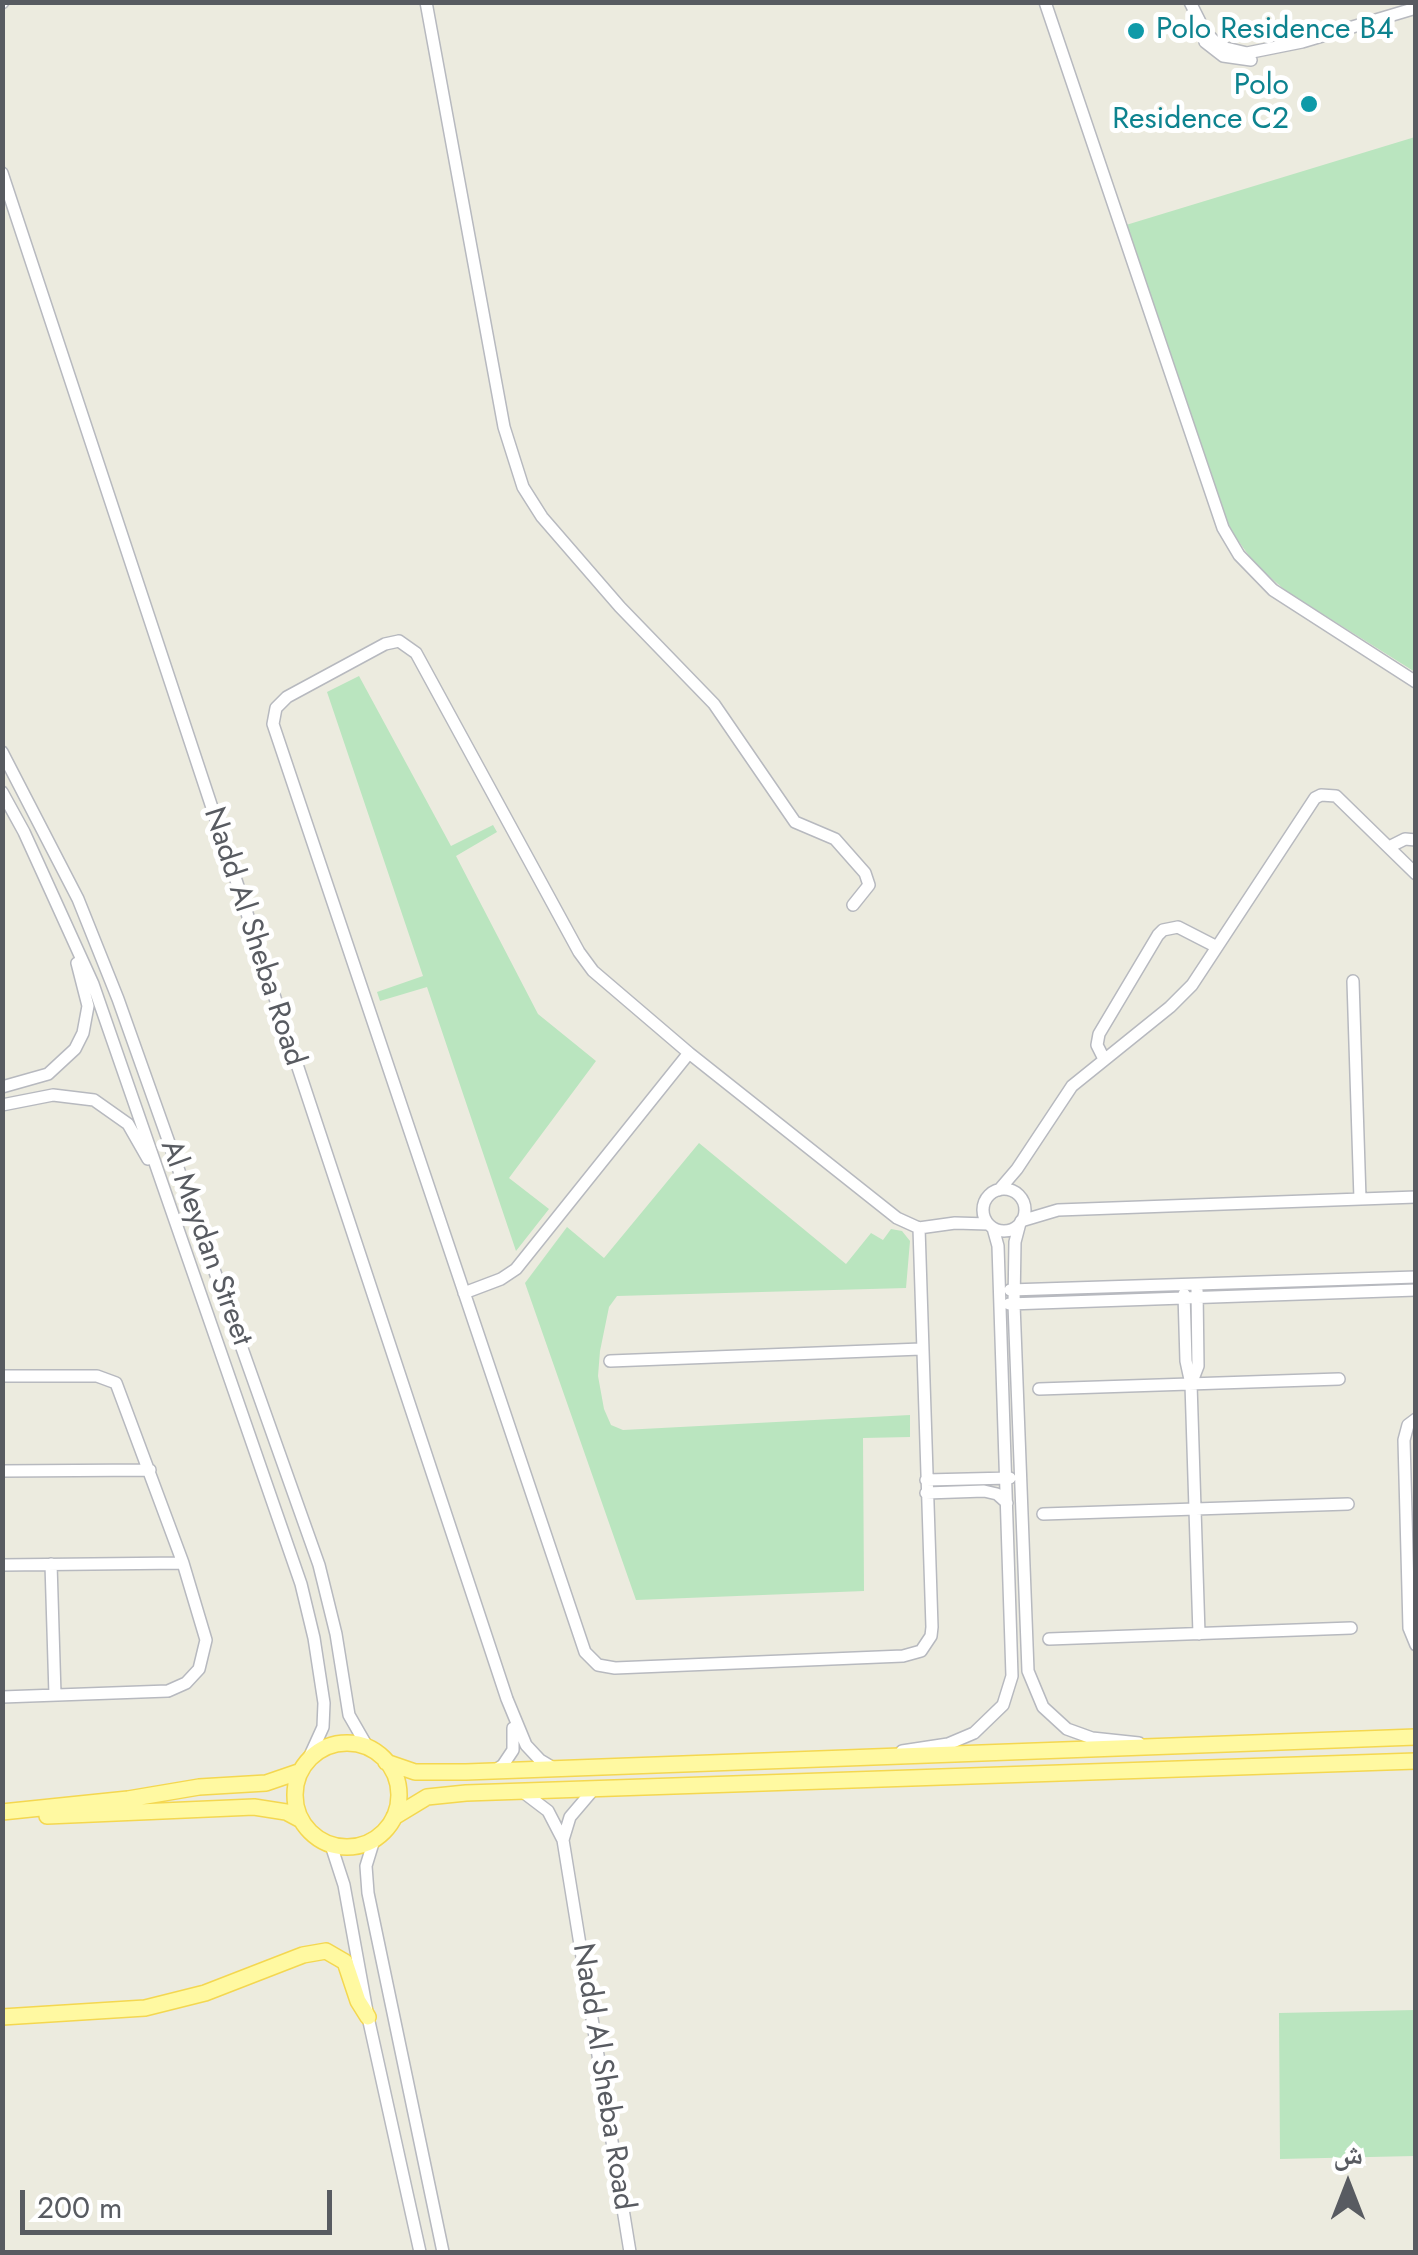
<!DOCTYPE html>
<html>
<head>
<meta charset="utf-8">
<style>
  body { margin:0 }
  #map { position:relative; width:1418px; height:2255px; overflow:hidden; background:#ecebdf; font-family:Jost,"Noto Naskh Arabic",sans-serif }
  canvas { display:block }
  .frame { position:absolute; inset:0; border:5px solid #585b61; pointer-events:none }
  .north { position:absolute; left:1298px; top:2135px; width:100px; height:100px; -webkit-text-stroke:8px #fff; paint-order:stroke; rotate:0deg; font-size:28px; font-weight:700; line-height:40px; text-align:center; color:#585b61 }
  .north::after { content:''; display:block; margin:auto; width:35px; height:45px; background:#585b61; clip-path:polygon(50% 0,100% 100%,50% 72%,0 100%) }
  .scale { position:absolute; left:20px; top:2190px; width:312px; height:45px; box-sizing:border-box; border:5px solid #585b61; border-top:0; padding-left:12px; font-size:30px; line-height:35px; white-space:nowrap; color:#585b61; -webkit-text-stroke:8px #fff; paint-order:stroke }
</style>
</head>
<body>
<div id="map">
<canvas width="1418" height="2255"></canvas>
<div class="frame"></div>
<div class="north">ش</div>
<div class="scale">200 m</div>
</div>
<script>
const ctx = document.querySelector('canvas').getContext('2d');
ctx.lineJoin = 'round';
function paint(path, color) {
  ctx.fillStyle = color;
  ctx.fill(path, 'evenodd');
}
function poly(rows) {
  const path = new Path2D();
  for (const r of rows) {
    if (r.length === 3) {
      path.moveTo(r[0] + r[2], r[1]);
      path.arc(r[0], r[1], r[2], 0, 2 * Math.PI);
      continue;
    }
    path.moveTo(r[0], r[1]);
    for (let i = 2; i < r.length; i += 2) path.lineTo(r[i], r[i + 1]);
  }
  return path;
}
function stroke(path, color, width, dash) {
  ctx.strokeStyle = color;
  ctx.lineWidth = width;
  ctx.lineCap = dash ? 'butt' : 'round';
  ctx.setLineDash(dash || []);
  ctx.stroke(path);
}
function write(font, color, halo, rows, align = 'center') {
  ctx.font = font + ' Jost,sans-serif';
  ctx.lineWidth = 10;
  ctx.setLineDash([]);
  ctx.textBaseline = 'middle';
  ctx.strokeStyle = halo;
  ctx.fillStyle = color;
  for (const [text, x, y, turn = 0] of rows) {
    ctx.save();
    ctx.translate(x, y);
    ctx.rotate((+turn || 0) * Math.PI / 180);
    ctx.textAlign = isNaN(turn) ? turn : align;
    if (halo) ctx.strokeText(text, 0, 0);
    ctx.fillText(text, 0, 0);
    ctx.restore();
  }
}
const green = poly([
  [1415,137,1415,672,1286,591,1255,564,1234,535,1226,520,1126,225],
  [359,676,451,846,493,825,497,832,456,856,538,1014,596,1061,509,1178,549,1209,516,1251,427,987,380,1001,377,992,423,976,327,692],
  [699,1143,846,1264,871,1233,883,1240,891,1229,902,1231,910,1241,906,1288,617,1296,609,1307,600,1351,598,1376,604,1409,611,1425,623,1430,910,1415,910,1437,863,1438,864,1591,636,1600,525,1283,567,1227,604,1258],
  [1415,2010,1415,2156,1280,2159,1279,2013]
]);
const minor = poly([
  [426,2,504,427,523,487,542,517,620,607,714,704,795,822,835,839,865,873,869,885,853,905],
  [1045,2,1223,528,1239,555,1273,590,1416,682],
  [1190,2,1204,30,1214,41,1226,48,1247,53,1302,42,1416,8],
  [2,3,3,2],
  [1205,42,1223,56,1251,60],
  [2,173,507,1699,526,1745,540,1760,555,1769],
  [399,641,416,653,579,952,593,971,689,1053,897,1218,919,1228,932,1627,931,1636,921,1651,903,1656,615,1668,598,1665,585,1652,273,724,276,708,287,697,385,644,399,641],
  [2,752,78,899,118,999,319,1565,336,1634,349,1715,368,1748],
  [2,792,24,832,93,984,301,1584,314,1638,324,1703,323,1727,308,1760],
  [1389,847,1405,839,1416,840],
  [1353,981,1360,1199],
  [1104,1059,1097,1045,1099,1034,1158,935,1163,930,1178,927,1217,947],
  [2,1087,48,1074,75,1049,83,1033,88,1006,77,963],
  [2,1105,53,1095,94,1100,128,1124,148,1159],
  [1004,1210,21],
  [999,1190,1017,1169,1072,1086,1170,1007,1192,985,1315,798,1321,795,1336,796,1416,874],
  [1021,1221,1058,1210,1416,1197],
  [1020,1223,1015,1242,1014,1304,1028,1671,1043,1707,1067,1729,1092,1738,1139,1743],
  [919,1228,955,1223,988,1224],
  [1010,1290,1416,1277],
  [464,1293,501,1279,516,1269,689,1053],
  [1184,1294,1186,1361,1191,1384,1199,1634],
  [1009,1304,1416,1290],
  [610,1361,921,1349],
  [2,1376,97,1376,116,1383,183,1563,206,1640,199,1669,186,1683,168,1691,2,1697],
  [1191,1384,1198,1366,1197,1290],
  [1039,1389,1339,1379],
  [1416,1419,1408,1425,1404,1440,1409,1628,1416,1645],
  [2,1471,150,1470],
  [926,1480,1010,1478],
  [926,1493,984,1491,997,1494,1007,1503],
  [1043,1514,1348,1504],
  [51,1564,55,1695],
  [2,1565,183,1563],
  [1049,1639,1351,1628],
  [902,1751,948,1744,974,1733,1003,1705,1012,1676,998,1246,993,1228],
  [494,1771,503,1765,513,1750,513,1728],
  [523,1792,548,1811,563,1840,630,2252],
  [374,1840,366,1866,368,1893,443,2252],
  [563,1840,570,1817,593,1790],
  [331,1845,344,1885,368,2017,420,2252]
]);
const major = poly([
  [347,1795,52],
  [386,1762,415,1772,466,1772,1416,1737],
  [2,1812,128,1799,199,1787,266,1783,301,1771],
  [47,1816,254,1807,286,1812,301,1820],
  [394,1817,427,1797,466,1793,1416,1761],
  [2,2017,145,2008,205,1993,303,1955,326,1951,345,1962,358,2001,368,2017]
]);
const markers = [
  [1136,31,10,"#0f9aa8"],
  [1309,104,10,"#0f9aa8"]
];
const cultureNames = [
  ["Polo Residence B4",1156,31],
  ["Polo",1289,87,"right"],
  ["Residence C2",1289,121,"right"]
];
const streetNames = [
  ["Nadd Al Sheba Road",253,937,72],
  ["Al Meydan Street",205,1243,70],
  ["Nadd Al Sheba Road",602,2077,81]
];
paint(green, '#bae5bf');
stroke(minor, '#b7b9bf', 14);
stroke(major, '#f4d750', 18);
stroke(minor, '#fff', 11);
stroke(major, '#fff9a1', 15);
for (const [x, y, r, color] of markers) {
  const dot = new Path2D();
  dot.arc(x, y, r, 0, 2 * Math.PI);
  ctx.fillStyle = color;
  ctx.fill(dot);
  stroke(dot, '#fff', 4);
}
write('30px', '#0d838f', '#fff', cultureNames, 'left');
write('30px', '#585b61', '#fff', streetNames);
</script>
</body>
</html>
